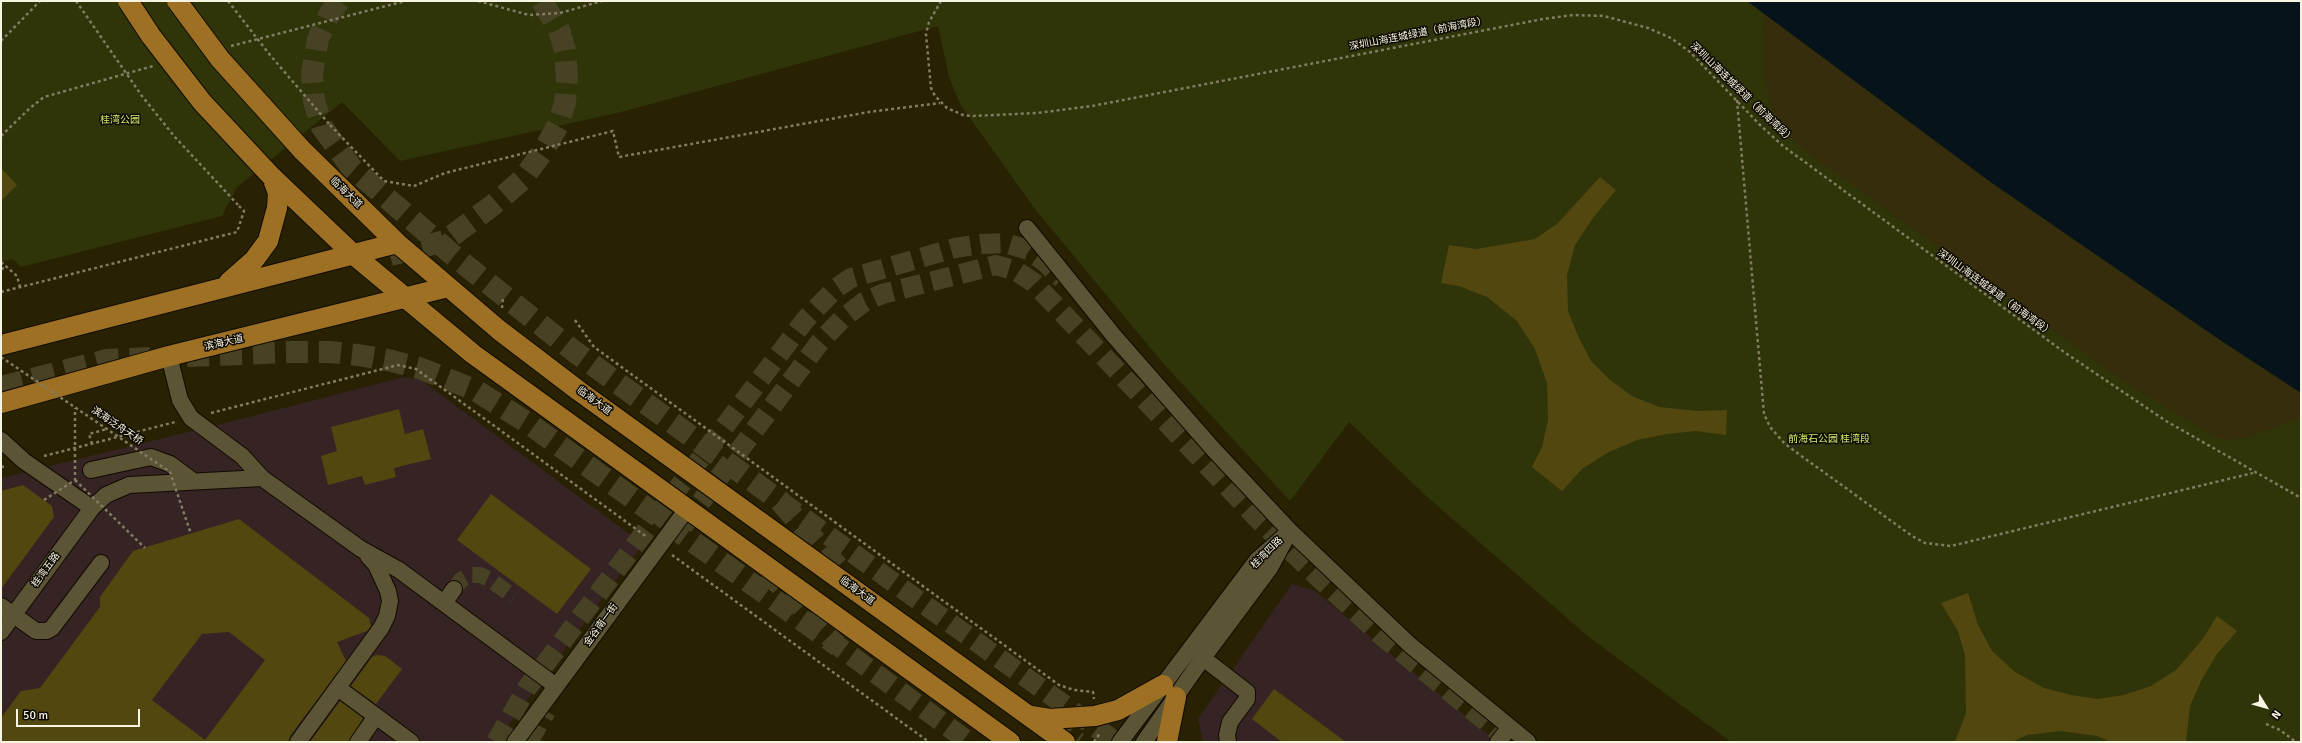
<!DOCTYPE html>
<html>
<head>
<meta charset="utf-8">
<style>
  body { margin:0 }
  #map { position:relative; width:2302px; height:743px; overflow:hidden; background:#282203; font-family:Signika,sans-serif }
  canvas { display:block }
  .frame { position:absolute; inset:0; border:2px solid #f8f4e2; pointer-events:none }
  .north { position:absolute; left:2246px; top:687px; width:40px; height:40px; -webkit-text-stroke:3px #0e0b02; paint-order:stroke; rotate:127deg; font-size:11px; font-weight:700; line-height:16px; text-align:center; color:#f8f4e2 }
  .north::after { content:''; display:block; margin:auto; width:14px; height:18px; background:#f8f4e2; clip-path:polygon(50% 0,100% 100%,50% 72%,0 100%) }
  .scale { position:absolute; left:16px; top:709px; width:124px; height:18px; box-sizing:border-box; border:2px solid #f8f4e2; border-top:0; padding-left:5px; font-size:12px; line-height:14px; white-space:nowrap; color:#f8f4e2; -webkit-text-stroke:3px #0e0b02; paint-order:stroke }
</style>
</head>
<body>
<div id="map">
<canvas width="2302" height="743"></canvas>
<div class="frame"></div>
<div class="north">N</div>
<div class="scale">50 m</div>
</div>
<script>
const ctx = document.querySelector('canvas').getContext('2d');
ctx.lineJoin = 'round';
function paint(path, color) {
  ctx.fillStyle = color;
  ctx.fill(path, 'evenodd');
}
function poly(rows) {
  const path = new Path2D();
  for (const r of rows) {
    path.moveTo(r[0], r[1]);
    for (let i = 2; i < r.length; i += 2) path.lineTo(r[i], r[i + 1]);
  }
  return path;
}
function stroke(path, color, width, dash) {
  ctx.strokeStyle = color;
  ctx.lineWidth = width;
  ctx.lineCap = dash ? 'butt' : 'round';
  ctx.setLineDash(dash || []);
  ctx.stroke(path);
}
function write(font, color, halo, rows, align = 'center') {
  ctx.font = font + ' Signika,"Noto Sans SC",sans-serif';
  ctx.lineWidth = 3;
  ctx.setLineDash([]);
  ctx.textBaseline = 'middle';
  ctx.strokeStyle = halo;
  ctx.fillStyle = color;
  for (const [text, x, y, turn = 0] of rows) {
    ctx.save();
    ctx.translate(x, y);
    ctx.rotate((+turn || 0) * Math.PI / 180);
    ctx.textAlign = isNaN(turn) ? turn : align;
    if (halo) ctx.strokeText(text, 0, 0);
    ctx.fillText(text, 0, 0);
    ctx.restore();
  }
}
const commercial = poly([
  [404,377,421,380,643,544,496,742,1,742,1,478,237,420],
  [1292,584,1315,591,1497,742,1203,742,1198,719]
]);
const green = poly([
  [1,1,1747,1,2050,223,2301,393,2301,742,1731,742,1589,637,1425,495,1349,422,1290,501,1162,362,1035,209,960,104,949,77,938,26,621,112,400,161,342,102,237,187,222,216,21,267,13,259,1,262]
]);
const sand = poly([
  [1763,12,1989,181,2220,340,2301,393,2301,418,2246,438,2231,440,2215,437,2126,383,1812,156,1787,135,1771,106,1764,78]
]);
const water = poly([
  [1747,1,2301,1,2301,393,2220,340,1989,181]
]);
const building = poly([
  [1,168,17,185,1,201],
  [1600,177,1616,190,1593,218,1575,245,1567,275,1568,311,1578,336,1591,361,1609,379,1632,396,1659,407,1698,411,1727,410,1726,435,1696,431,1667,434,1637,440,1609,452,1582,469,1562,491,1532,467,1542,447,1548,420,1547,383,1535,349,1517,321,1487,297,1459,286,1441,283,1449,245,1476,249,1535,239,1557,224],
  [399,409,405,434,423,429,431,459,394,468,396,477,365,485,362,476,328,485,321,456,337,451,331,427],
  [23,485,52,506,54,517,1,589,1,491],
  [491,494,591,569,557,614,457,540],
  [239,519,369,618,371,626,367,631,337,642,346,661,290,736,289,742,1,742,1,718,21,691,40,688,100,607,100,597,133,551],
  [229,632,265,660,205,740,152,700,202,634],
  [1968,593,1978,625,1992,651,2015,672,2044,688,2071,695,2098,699,2124,695,2151,686,2176,670,2202,640,2217,616,2237,631,2217,654,2202,679,2190,706,2186,742,2111,742,2097,736,2061,731,2027,735,2012,742,1955,742,1966,713,1965,655,1958,631,1941,603],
  [377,655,385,656,402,669,376,704,351,686,372,657],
  [1274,689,1346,742,1282,742,1252,719],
  [340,701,363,718,349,742,310,742]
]);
const minorTunnel = poly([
  [454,589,461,580,470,575,480,575,489,579,514,597]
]);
const majorTunnel = poly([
  [780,501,1116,742],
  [683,526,820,342,842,319,864,302,882,294,996,265,1016,271,1033,282,1257,518,1321,580,1383,637,1511,742],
  [766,572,838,646,969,742],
  [1052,723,1078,742],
  [496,742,527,688,805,320,835,289,851,278,955,248,981,244,1005,243,1028,250,1046,263,1062,279],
  [528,742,546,711]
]);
const highwayTunnel = poly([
  [339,1,330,13,318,39,312,73,314,101,322,127,351,167,454,256,575,352,780,501,839,568],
  [390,255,445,241,493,205,522,180,544,150,558,125,565,103,567,77,565,50,559,30,542,1],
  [187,356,291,352,330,352,358,355,388,360,419,368,475,390,528,423,838,646],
  [1,387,107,360,150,358]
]);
const path = poly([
  [478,1,529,15,560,13,602,1],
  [941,1,929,22,926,34,931,88,935,96,947,108,963,115,973,116,1037,113,1092,106,1543,19,1573,15,1604,16,1648,28,1671,38,1690,52,1759,124,1783,146,2064,352,2166,421,2301,498],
  [1,41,40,1],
  [231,46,405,1],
  [1737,100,1764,414,1770,427,1785,444,1912,536,1925,543,1951,546,2253,473],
  [330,125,384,181,414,186,445,173,613,131,619,157,869,112,940,103],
  [1,136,30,108,44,97,153,66],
  [1,262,17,276,20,287],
  [1,269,7,267],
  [1,292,237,232,244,211,239,206],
  [502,308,503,297],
  [575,320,594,347,1059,685,1074,690,1093,692,1094,699],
  [211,413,398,365,416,369,647,537],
  [92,444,89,434,107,429],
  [44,456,175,422],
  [1,467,7,466],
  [672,555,929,742],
  [2266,724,2280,730,2296,742],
  [1094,742,1100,733]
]);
const minor = poly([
  [1027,228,1114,336,1214,450,1290,531,1410,645,1528,742],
  [169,356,180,400,191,418,242,456,262,478,361,549,399,570,556,686],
  [1,440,24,461,92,508],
  [91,470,151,457,170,464,193,481],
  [444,603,454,589],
  [1,606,36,631,47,631,52,628,101,563],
  [1,632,92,508,106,495,129,485,262,478],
  [1203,658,1247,692,1247,699,1230,722,1227,735,1228,742],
  [338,688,411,742],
  [298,742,381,628,387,616,390,601,388,591,376,565,368,556],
  [358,742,376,716],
  [515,742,687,509],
  [1120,742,1257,560,1290,531],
  [1144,742,1203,658,1270,568,1284,542],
  [1498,742,1510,727]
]);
const major = poly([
  [302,150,397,243,499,330,579,391,1065,742],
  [272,177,354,255,473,354,1010,742],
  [229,282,254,260,268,241,277,208,278,193,272,177],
  [1,345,397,243],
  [1,403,169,356,448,287],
  [1031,716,1050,719,1095,716,1118,710,1163,685],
  [1167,742,1176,697]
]);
const pathBridge = poly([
  [76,1,142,96,174,136,239,206],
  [228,1,270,55,330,125],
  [1,357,170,472,191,534],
  [75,480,145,548],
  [44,500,75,480,75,408]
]);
const majorBridge = poly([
  [128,1,151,36,202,102,272,177],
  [177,1,220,59,302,150]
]);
const streetNames = [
  ["深圳山海连城绿道（前海湾段）",1418,34,-11],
  ["深圳山海连城绿道（前海湾段）",1742,93,44],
  ["临海大道",346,193,44],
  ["深圳山海连城绿道（前海湾段）",1995,293,36],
  ["滨海大道",224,343,-13],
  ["临海大道",594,401,36],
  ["滨海泛舟天桥",117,426,34],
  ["桂湾四路",1267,553,-45],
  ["桂湾五路",46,570,-54],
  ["临海大道",857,591,36],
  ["金谷南一街",601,625,-54]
];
const parkNames = [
  ["桂湾公园",120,120],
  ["前海石公园 桂湾段",1829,439]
];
paint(commercial, '#362324');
paint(green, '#2f3509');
paint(sand, '#352d0b');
paint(water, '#06131a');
paint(building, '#52470f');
stroke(minorTunnel, '#474224', 16, [16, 8]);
stroke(majorTunnel, '#474224', 20, [20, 10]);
stroke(highwayTunnel, '#474224', 22, [22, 11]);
stroke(minor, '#100b00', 18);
stroke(major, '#100b00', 22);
stroke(path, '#817c62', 2.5, [3, 3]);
stroke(minor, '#5b5435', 16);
stroke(major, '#9e7023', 20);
stroke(majorBridge, '#100b00', 22, []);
stroke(pathBridge, '#817c62', 2.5, [3, 3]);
stroke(majorBridge, '#9e7023', 20);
write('10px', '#f8f4e2', '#0e0b02', streetNames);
write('10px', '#dbee70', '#0e0b02', parkNames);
</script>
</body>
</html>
